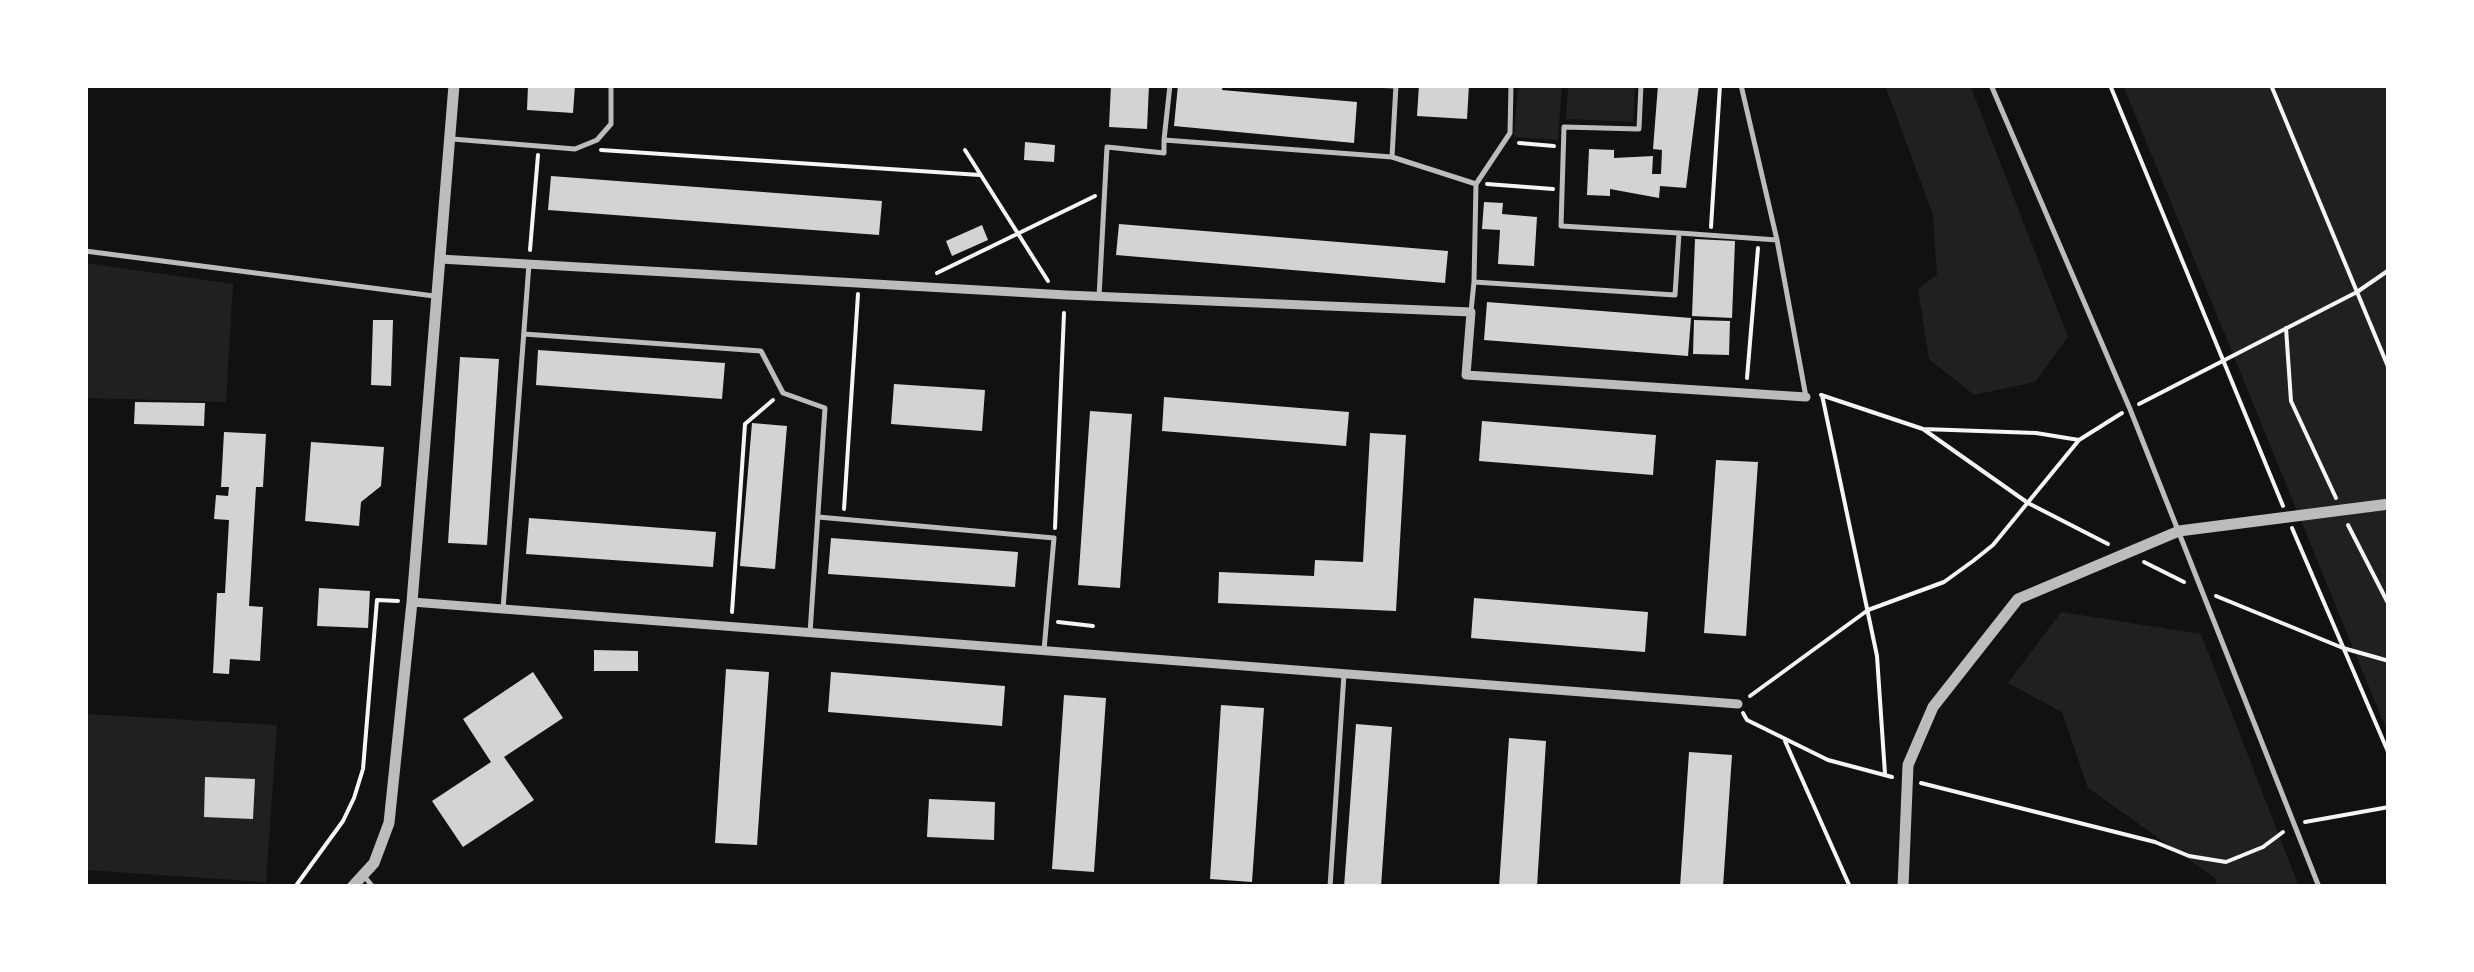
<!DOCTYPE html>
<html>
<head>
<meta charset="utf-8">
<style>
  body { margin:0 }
  #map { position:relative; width:2474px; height:972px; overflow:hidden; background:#111; font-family:Commissioner,sans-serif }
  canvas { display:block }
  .frame { position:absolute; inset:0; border:88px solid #fff; pointer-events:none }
</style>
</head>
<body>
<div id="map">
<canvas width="2474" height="972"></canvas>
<div class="frame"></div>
</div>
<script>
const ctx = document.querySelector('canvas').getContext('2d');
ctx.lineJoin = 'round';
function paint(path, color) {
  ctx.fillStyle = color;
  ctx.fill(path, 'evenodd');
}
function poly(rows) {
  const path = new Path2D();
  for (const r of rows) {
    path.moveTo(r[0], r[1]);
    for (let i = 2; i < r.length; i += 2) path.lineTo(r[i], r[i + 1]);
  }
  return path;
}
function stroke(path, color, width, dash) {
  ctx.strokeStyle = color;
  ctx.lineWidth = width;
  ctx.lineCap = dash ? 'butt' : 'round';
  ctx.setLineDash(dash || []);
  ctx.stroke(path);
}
const green = poly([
  [1518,85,1562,85,1558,140,1514,137],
  [1568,85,1635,85,1633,122,1566,119],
  [1885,85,1970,85,2068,337,2035,382,1974,395,1929,359,1918,289,1937,275,1933,215],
  [2123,85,2389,85,2389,736],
  [85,263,233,284,226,402,85,398],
  [2061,612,2201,634,2299,887,2218,887,2215,878,2088,788,2062,712,2008,683],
  [85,714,277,725,266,882,85,870]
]);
const building = poly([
  [528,85,575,85,573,113,527,110],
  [1111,85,1149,85,1147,129,1109,127],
  [1178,85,1223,85,1222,90,1357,102,1354,143,1174,126],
  [1419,85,1469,85,1467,119,1417,116],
  [1658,85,1699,85,1686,188,1660,186,1659,198,1610,189,1610,196,1587,195,1589,149,1614,150,1614,158,1653,156,1652,174,1661,174,1662,150,1653,149],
  [1025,142,1055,145,1054,162,1024,160],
  [551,176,882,201,879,235,548,210],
  [1484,202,1503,203,1502,214,1537,217,1534,266,1498,264,1500,230,1482,229],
  [1119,224,1448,251,1445,283,1116,255],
  [982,225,988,240,952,256,946,241],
  [1695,239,1735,241,1732,318,1692,316],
  [1487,302,1691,318,1688,356,1484,340],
  [373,320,393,320,391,386,371,385],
  [1694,320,1730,321,1729,355,1693,354],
  [538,350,725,363,722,399,536,385],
  [460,357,499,359,487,545,448,543],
  [894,384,985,390,982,431,891,424],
  [1164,397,1349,412,1346,446,1162,431],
  [135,402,205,403,204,426,134,424],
  [1090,411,1132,414,1120,588,1078,585],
  [1482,421,1656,435,1653,475,1479,461],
  [752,423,787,426,775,569,740,566],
  [224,432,266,434,263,487,256,487,249,606,263,607,260,661,230,659,229,674,213,673,217,593,225,593,229,520,214,519,216,495,228,496,229,487,221,487],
  [1370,433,1406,435,1396,611,1218,603,1219,572,1314,576,1315,560,1363,562],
  [311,442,384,447,381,486,361,502,359,526,305,521],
  [1716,460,1758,462,1746,636,1704,633],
  [529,518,716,532,713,567,526,554],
  [831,538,1018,552,1015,587,828,574],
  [319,588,370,591,368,628,317,626],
  [1474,598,1648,612,1645,652,1471,638],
  [594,650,638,651,638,671,594,671],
  [726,669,769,672,757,845,715,843],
  [533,672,563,718,504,757,534,800,463,847,432,801,491,762,463,719],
  [831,672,1005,686,1002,726,828,712],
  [1064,695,1106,698,1094,872,1052,869],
  [1221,705,1264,708,1252,882,1210,879],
  [1356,724,1392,727,1381,887,1344,887],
  [1509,738,1546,741,1537,887,1499,887],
  [1689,752,1732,755,1723,887,1680,887],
  [205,777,255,779,253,819,204,817],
  [929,799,995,802,994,840,927,837]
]);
const path = poly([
  [2110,85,2283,506],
  [2271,85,2389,369],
  [1519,143,1554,146],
  [601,150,980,175],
  [965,150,1048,281],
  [1487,184,1553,189],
  [1711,227,1720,85],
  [530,250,538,155],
  [937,273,1095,196],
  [2286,328,2291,401,2336,498],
  [1747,378,1758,248],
  [1821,395,1923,429,2036,433,2079,440],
  [1822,395,1877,656,1885,774],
  [2139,404,2357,292,2389,270],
  [1923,429,2028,503,2108,544],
  [844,509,858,294],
  [2348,525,2389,605],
  [1055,528,1064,313],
  [2292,528,2389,754],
  [2144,562,2184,582],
  [2216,596,2343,648,2389,661],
  [732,612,745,424,773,400],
  [1058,622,1093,626],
  [1750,696,1868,610,1944,582,1973,561,1993,545,2079,440,2122,413],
  [1743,713,1747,720,1828,760,1892,777],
  [1785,741,1850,887],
  [1921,783,2155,842,2189,856,2226,862,2263,847,2283,832],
  [2305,822,2389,807],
  [295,887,343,821,354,798,363,769,377,600,398,601]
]);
const service = poly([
  [1170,85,1164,140,1392,157,1396,85],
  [1368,85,1396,86],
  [1641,85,1639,129,1564,127,1561,226,1679,233],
  [1741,85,1777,240,1806,397],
  [1991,85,2130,409,2319,887],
  [452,139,575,149,597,140,611,124,611,85],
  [1392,157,1476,184,1474,282],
  [1476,184,1510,133,1511,85],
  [85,251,434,296],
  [1099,297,1107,147,1164,153,1164,140],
  [1471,311,1474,282,1675,295,1679,233,1777,240],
  [524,334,761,351,783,393,825,408,810,633],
  [818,517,1054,538,1044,650],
  [503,609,529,264],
  [364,876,373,887],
  [1330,887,1344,674]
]);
const minor = poly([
  [440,259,1066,295,1471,312,1466,375,1806,397],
  [412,602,1738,704]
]);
const tertiary = poly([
  [352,887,374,863,389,823,412,602,454,85],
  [1903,887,1908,765,1933,707,2018,599,2179,531,2389,504]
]);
paint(green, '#202020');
paint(building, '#d3d3d3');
stroke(path, '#f5f5f5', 4);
stroke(service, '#bcbcbc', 5);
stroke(minor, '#bcbcbc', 9);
stroke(tertiary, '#bcbcbc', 11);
</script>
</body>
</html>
